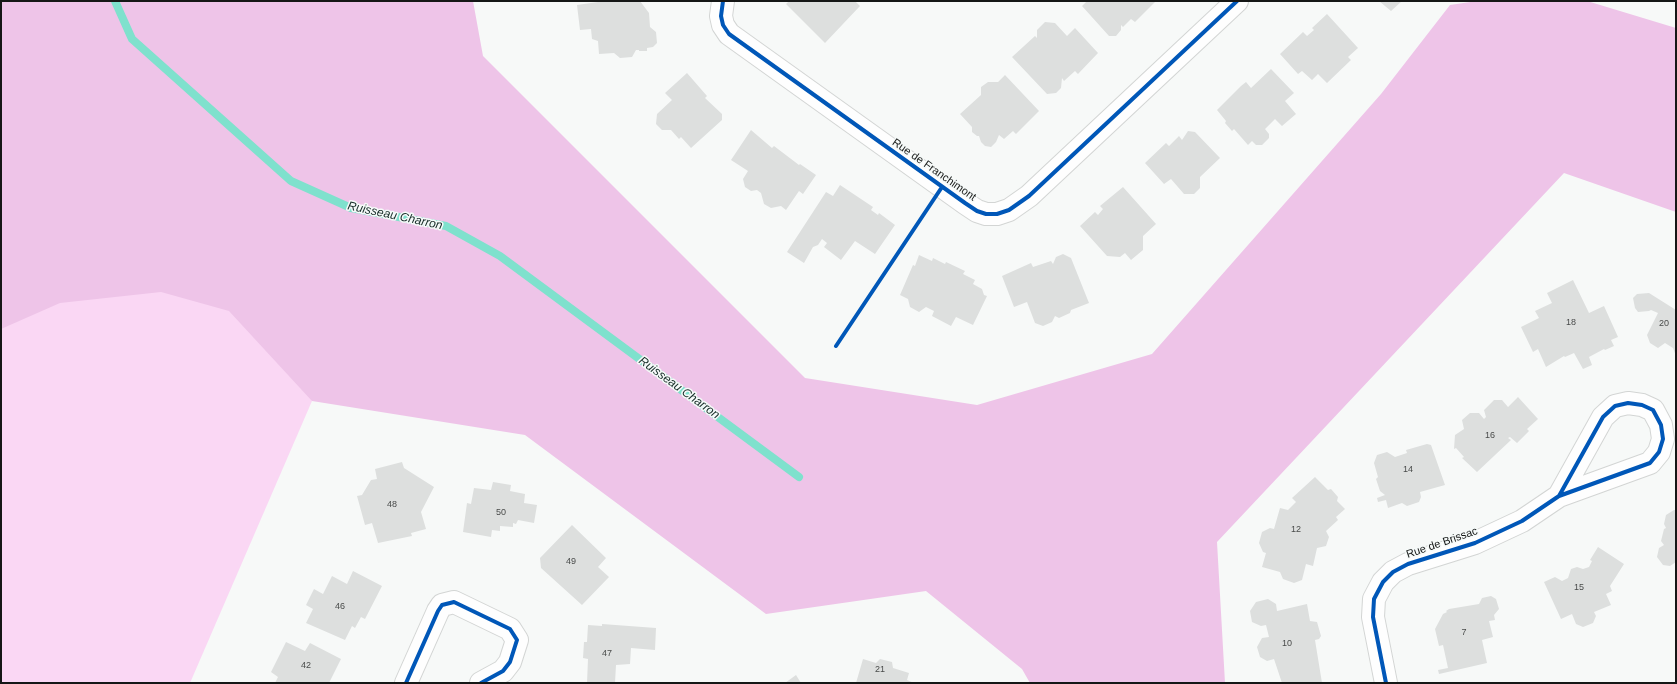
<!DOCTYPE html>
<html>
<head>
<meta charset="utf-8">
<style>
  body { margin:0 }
  #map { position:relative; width:1677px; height:684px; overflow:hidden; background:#f7f9f8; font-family:Helvetica,sans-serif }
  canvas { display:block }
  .frame { position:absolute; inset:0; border:2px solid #151716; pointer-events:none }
</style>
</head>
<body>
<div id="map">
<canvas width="1677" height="684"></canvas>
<div class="frame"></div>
</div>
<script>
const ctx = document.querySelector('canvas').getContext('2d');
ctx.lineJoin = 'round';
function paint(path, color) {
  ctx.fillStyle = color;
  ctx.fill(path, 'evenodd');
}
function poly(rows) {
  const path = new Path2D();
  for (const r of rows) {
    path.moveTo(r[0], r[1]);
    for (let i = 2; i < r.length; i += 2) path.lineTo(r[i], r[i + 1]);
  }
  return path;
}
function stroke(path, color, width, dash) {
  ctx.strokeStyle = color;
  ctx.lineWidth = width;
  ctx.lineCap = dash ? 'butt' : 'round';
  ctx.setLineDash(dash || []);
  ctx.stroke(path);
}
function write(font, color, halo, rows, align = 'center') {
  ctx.font = font + ' Helvetica,sans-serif';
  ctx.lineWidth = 3;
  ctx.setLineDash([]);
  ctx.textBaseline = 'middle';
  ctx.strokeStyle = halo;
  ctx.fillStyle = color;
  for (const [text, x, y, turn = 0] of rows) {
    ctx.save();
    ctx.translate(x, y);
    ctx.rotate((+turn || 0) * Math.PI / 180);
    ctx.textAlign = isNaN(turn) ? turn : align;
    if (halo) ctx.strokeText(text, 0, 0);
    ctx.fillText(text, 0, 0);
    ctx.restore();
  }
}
const green = poly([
  [203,1,312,401,190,683,1,683,1,287]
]);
const forest = poly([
  [1,1,473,1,483,56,805,378,977,405,1152,354,1381,94,1450,5,1477,1,1587,1,1676,28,1676,212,1564,173,1217,542,1225,683,1030,683,1022,669,926,591,766,614,525,435,312,401,229,311,161,292,60,303,1,329]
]);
const stream = poly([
  [115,1,132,39,291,181,351,208,446,226,500,256,799,477]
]);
const building = poly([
  [605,1,640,1,649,13,650,27,656,32,657,43,653,47,647,48,647,51,639,51,639,50,636,50,632,57,620,58,614,53,599,54,598,41,592,39,591,29,580,30,577,5],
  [789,1,855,1,860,6,825,43,786,4],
  [1087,1,1156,1,1135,22,1131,19,1123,27,1121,25,1121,30,1116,36,1109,36,1082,6],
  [1379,1,1402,1,1391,11],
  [1327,14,1358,48,1348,57,1351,60,1327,83,1318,74,1312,80,1302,71,1298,74,1280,54,1303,32,1307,36,1314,30,1312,28],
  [1045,22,1055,23,1067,36,1075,28,1098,53,1078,74,1075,71,1064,81,1062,78,1061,88,1056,93,1047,94,1012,57,1035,36,1037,38,1037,30],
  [1271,69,1294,93,1285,101,1296,114,1282,126,1275,119,1265,129,1269,134,1269,138,1262,145,1256,145,1252,141,1248,145,1234,129,1232,131,1225,123,1226,121,1217,110,1241,86,1246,82,1251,88],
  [687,73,707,96,705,98,722,114,722,120,691,148,681,137,679,139,671,130,662,130,656,124,657,114,672,100,665,93],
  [1005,75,1039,111,1016,134,1013,131,1004,139,999,135,996,142,991,147,985,146,981,142,979,136,977,136,972,132,972,127,960,114,981,95,981,87,988,82,998,82],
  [751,130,772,148,774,146,799,165,800,164,816,175,803,194,799,191,786,210,781,206,771,208,764,204,761,193,757,190,751,191,745,187,743,179,748,171,731,160],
  [1188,131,1195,132,1220,158,1200,177,1200,188,1194,194,1184,194,1171,179,1164,184,1145,163,1166,143,1169,146,1179,136,1182,140],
  [840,185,873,207,871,210,878,215,879,213,895,225,875,254,855,241,841,260,824,247,827,243,822,239,818,245,813,247,804,263,787,252,826,192,833,196],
  [1123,187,1156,224,1143,236,1143,250,1131,260,1125,253,1120,257,1107,256,1080,226,1095,212,1098,215,1103,209,1100,206],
  [1063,254,1071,258,1089,303,1071,310,1070,313,1059,318,1055,316,1052,322,1043,326,1035,323,1027,302,1014,307,1002,276,1031,263,1033,267,1051,261,1053,264,1056,257],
  [919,255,932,261,933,258,945,264,946,262,965,271,963,274,975,280,973,284,982,289,984,295,987,296,973,325,956,317,951,326,932,316,934,311,926,307,919,312,910,307,908,299,900,295,913,265,915,266],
  [1573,280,1589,313,1604,306,1618,337,1611,340,1614,346,1605,350,1604,349,1589,357,1592,365,1583,369,1574,353,1565,357,1564,356,1546,367,1538,349,1533,352,1521,327,1539,318,1535,311,1552,303,1547,293],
  [1649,293,1676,310,1676,356,1673,348,1665,343,1658,348,1650,343,1647,335,1658,313,1651,310,1649,311,1638,312,1635,308,1633,298,1637,294],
  [1518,397,1538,419,1527,429,1529,431,1517,443,1510,437,1508,438,1511,440,1477,472,1462,458,1464,457,1456,448,1454,449,1455,435,1464,429,1462,420,1470,413,1479,413,1484,419,1486,417,1484,410,1494,400,1502,400,1508,407],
  [1427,444,1431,445,1445,485,1420,492,1421,497,1419,502,1407,506,1402,503,1388,508,1386,500,1378,502,1377,498,1385,495,1380,491,1376,479,1378,477,1374,463,1377,455,1387,452,1395,457,1407,453,1406,450],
  [402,462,404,468,434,487,421,512,426,529,411,533,412,536,378,543,372,523,365,525,357,496,362,495,371,480,377,479,375,469],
  [1315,477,1328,490,1331,489,1338,497,1337,501,1345,509,1336,517,1338,520,1326,531,1329,537,1326,546,1317,548,1313,566,1306,564,1302,580,1294,583,1283,579,1280,572,1262,567,1266,553,1263,552,1259,543,1262,532,1270,528,1274,529,1280,508,1288,510,1296,502,1292,498],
  [493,482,511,485,510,491,525,494,524,503,537,505,534,523,518,520,516,524,513,523,513,527,500,526,500,531,492,530,491,537,463,532,467,503,471,504,474,488,491,490],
  [1674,510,1676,510,1676,562,1670,566,1663,565,1657,557,1659,548,1664,545,1661,541,1664,529,1666,528,1664,524,1666,515],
  [572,525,606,558,598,567,609,577,582,605,541,568,540,558],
  [1598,547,1624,564,1610,586,1612,591,1606,594,1611,605,1594,612,1596,616,1593,623,1583,627,1576,624,1572,614,1561,619,1544,582,1555,577,1562,581,1568,578,1571,569,1577,567,1583,569,1589,567,1592,561,1590,560],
  [353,571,382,586,365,619,361,617,355,628,352,626,345,640,306,623,313,609,306,605,314,589,323,594,332,576,347,584],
  [1491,596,1496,599,1499,609,1494,615,1495,620,1489,621,1493,637,1482,640,1487,663,1439,674,1438,670,1448,668,1443,645,1439,646,1435,629,1443,614,1447,612,1446,611,1449,609,1479,604,1482,598],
  [1268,599,1276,604,1277,611,1307,604,1310,621,1317,622,1321,636,1319,639,1315,640,1322,683,1282,683,1274,659,1267,661,1260,657,1257,647,1262,638,1269,637,1266,625,1261,626,1252,622,1250,611,1256,602],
  [602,624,656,628,655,650,631,648,630,664,616,665,615,683,587,683,588,659,583,658,584,642,587,642,588,625,602,626],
  [286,642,305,651,310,643,341,659,329,683,275,683,278,677,271,672],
  [863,659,876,663,880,659,892,662,893,668,909,673,907,680,914,683,856,683],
  [796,675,801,683,785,683]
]);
const minor = poly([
  [723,1,721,16,723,25,729,34,965,203,977,211,986,214,997,214,1009,210,1029,196,1237,1],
  [406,683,438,611,442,605,454,602,510,629,517,640,510,662,503,671,481,683],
  [1386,683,1373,617,1374,599,1383,582,1393,572,1408,564,1475,543,1522,521,1559,496,1650,463,1659,452,1663,439,1661,425,1653,410,1642,405,1628,403,1615,406,1603,417,1559,496]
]);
const cycleway = poly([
  [723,1,721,16,723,25,729,34,965,203,977,211,986,214,997,214,1009,210,1029,196,1237,1],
  [836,346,942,187],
  [406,683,438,611,442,605,454,602,510,629,517,640,510,662,503,671,481,683],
  [1386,683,1373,617,1374,599,1383,582,1393,572,1408,564,1475,543,1522,521,1559,496,1650,463,1659,452,1663,439,1661,425,1653,410,1642,405,1628,403,1615,406,1603,417,1559,496]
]);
const numberNames = [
  ["18",1571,323],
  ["20",1664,324],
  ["16",1490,436],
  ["14",1408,470],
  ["48",392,505],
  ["50",501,513],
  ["12",1296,530],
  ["49",571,562],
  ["15",1579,588],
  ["46",340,607],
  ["7",1464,633],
  ["10",1287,644],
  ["47",607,654],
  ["42",306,666],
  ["21",880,670]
];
const streetNames = [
  ["Rue de Franchimont",934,170,35],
  ["Rue de Brissac",1442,543,-19]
];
const waterNames = [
  ["Ruisseau Charron",395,216,12],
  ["Ruisseau Charron",679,388,36]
];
paint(green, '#fad7f4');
paint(forest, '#eec4e8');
stroke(stream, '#7fe1cd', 8);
paint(building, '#dddfde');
stroke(minor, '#d3d5d4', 24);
stroke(minor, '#fefefe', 22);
stroke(cycleway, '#0057b8', 4);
write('9px', '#494b4a', null, numberNames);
write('11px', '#151716', '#f6faf9', streetNames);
write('italic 12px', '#172e29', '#f6faf9', waterNames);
</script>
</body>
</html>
